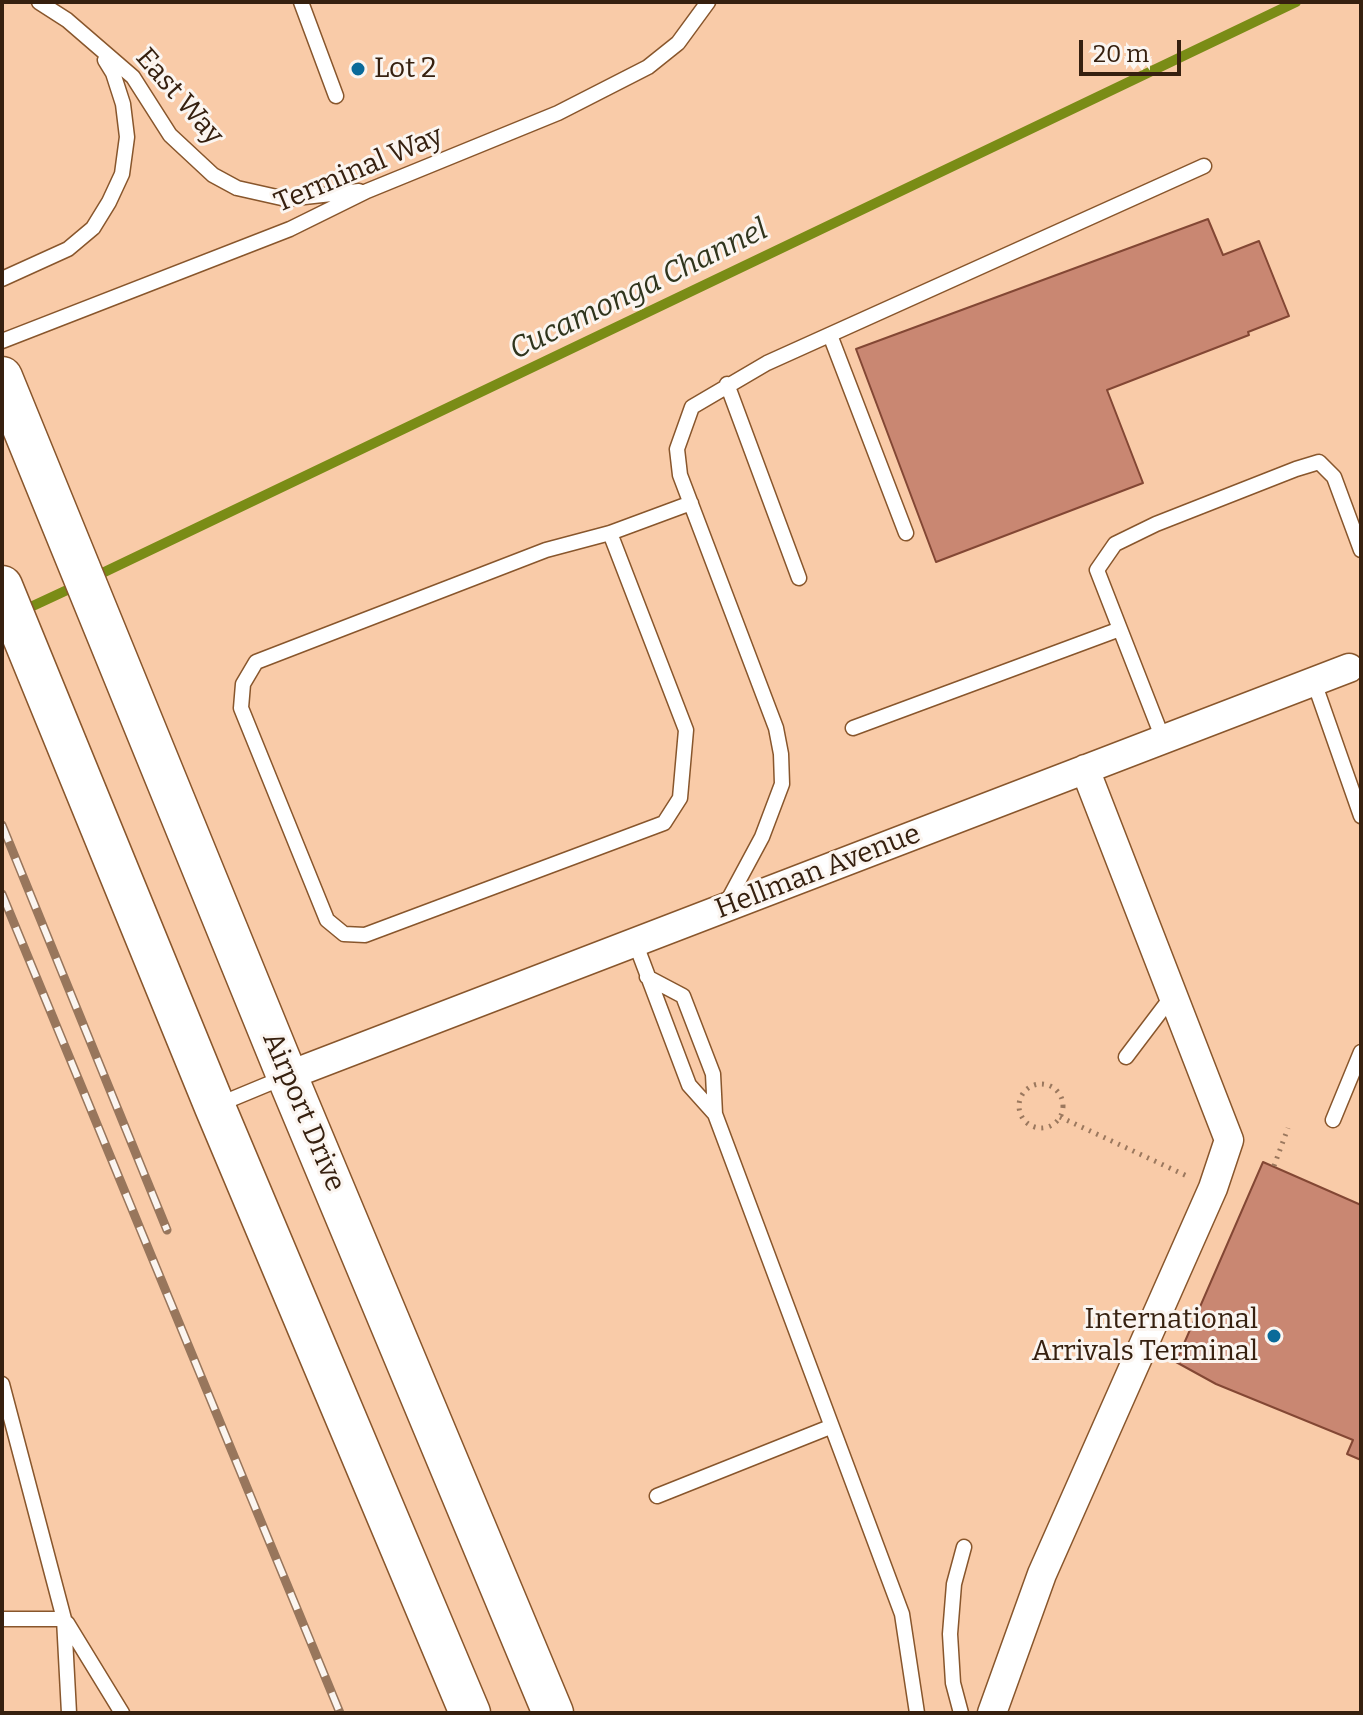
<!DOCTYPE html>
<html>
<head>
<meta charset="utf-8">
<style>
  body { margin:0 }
  #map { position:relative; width:1363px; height:1715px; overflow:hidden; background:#f9cba8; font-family:Bitter,serif }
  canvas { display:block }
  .frame { position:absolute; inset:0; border:4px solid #36200f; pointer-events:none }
  .scale { position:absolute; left:1079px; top:40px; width:102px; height:36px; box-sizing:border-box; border:4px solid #36200f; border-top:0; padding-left:10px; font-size:24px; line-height:28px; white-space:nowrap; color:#36200f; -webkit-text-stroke:6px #fbf5f0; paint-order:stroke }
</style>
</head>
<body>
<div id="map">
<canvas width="1363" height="1715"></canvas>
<div class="frame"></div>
<div class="scale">20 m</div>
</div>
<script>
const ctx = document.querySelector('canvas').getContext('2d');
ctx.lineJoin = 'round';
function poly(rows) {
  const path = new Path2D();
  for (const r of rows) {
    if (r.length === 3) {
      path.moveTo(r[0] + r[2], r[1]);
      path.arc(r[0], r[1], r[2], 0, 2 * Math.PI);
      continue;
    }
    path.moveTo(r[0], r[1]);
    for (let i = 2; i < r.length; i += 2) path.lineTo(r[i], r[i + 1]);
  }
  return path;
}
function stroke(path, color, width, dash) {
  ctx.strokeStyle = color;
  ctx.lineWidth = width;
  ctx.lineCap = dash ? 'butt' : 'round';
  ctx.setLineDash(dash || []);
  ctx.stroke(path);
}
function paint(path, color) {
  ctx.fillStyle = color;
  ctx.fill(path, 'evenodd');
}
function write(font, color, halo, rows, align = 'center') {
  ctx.font = font + ' Bitter,serif';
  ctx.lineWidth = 6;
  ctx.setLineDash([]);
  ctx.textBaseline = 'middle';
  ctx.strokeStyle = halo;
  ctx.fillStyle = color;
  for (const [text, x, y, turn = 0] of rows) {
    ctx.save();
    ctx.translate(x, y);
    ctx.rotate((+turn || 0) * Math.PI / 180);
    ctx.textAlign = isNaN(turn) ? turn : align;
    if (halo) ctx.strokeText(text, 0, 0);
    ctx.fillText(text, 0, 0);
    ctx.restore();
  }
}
const stream = poly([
  [94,577,1296,2],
  [22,611,80,584]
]);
const building = poly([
  [1208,219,1223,255,1259,241,1289,316,1248,332,1249,335,1107,390,1143,483,936,562,856,349,1208,219],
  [1263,1162,1361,1205,1361,1460,1347,1454,1353,1440,1216,1384,1176,1362,1263,1162]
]);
const path = poly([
  [1041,1106,22],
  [1060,1117,1187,1176],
  [1274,1166,1288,1128]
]);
const service = poly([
  [39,2,67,20,133,77,170,135,213,175,237,188,286,199,359,191],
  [301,2,336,96],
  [2,279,68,249,93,228,109,202,122,174,127,137,123,104,113,73,105,60],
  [830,335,906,533],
  [2,341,290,229,367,191,558,113,648,67,678,43,708,2],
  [727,384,799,578],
  [610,533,686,730,680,798,664,823,365,935,344,934,327,920,241,708,243,684,256,662,546,550,610,533,691,503],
  [1120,629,1097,570,1115,544,1156,524,1296,469,1319,462,1334,477,1361,550],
  [1314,682,1361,816],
  [853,728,1120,629,1163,739],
  [726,904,762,837,782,784,781,754,776,728,680,475,677,449,692,407,767,363,1204,166],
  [635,942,689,1085,715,1114],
  [647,977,683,996,713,1074,715,1114,902,1614,917,1713],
  [1126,1057,1173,995],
  [215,1106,285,1077],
  [1333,1120,1361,1052],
  [2,1384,64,1619,69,1713],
  [657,1496,830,1427],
  [2,1619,64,1619],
  [67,1623,122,1713],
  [961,1713,953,1683,950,1634,954,1584,964,1547]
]);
const minor = poly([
  [287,1076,1349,668],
  [992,1713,1042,1574,1213,1188,1229,1140,1085,769]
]);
const secondary = poly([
  [2,377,287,1076,553,1713],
  [2,586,215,1107,470,1713]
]);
const rail = poly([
  [2,825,167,1230],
  [2,894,340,1713]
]);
const markers = [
  [358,69,8,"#0a6a99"],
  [1274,1336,8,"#0a6a99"]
];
const poiNames = [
  ["Lot 2",374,69],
  ["International",1258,1320,"right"],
  ["Arrivals Terminal",1258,1352,"right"]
];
const streetNames = [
  ["East Way",179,97,49],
  ["Terminal Way",359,170,-23],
  ["Hellman Avenue",818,872,-21],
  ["Airport Drive",303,1112,67]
];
const waterNames = [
  ["Cucamonga Channel",639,290,-26]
];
stroke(stream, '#7a8c16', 10);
paint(building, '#c98772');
stroke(building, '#834734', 2);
stroke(service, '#88562c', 17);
stroke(minor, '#88562c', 31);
stroke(secondary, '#88562c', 43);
stroke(path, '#9b785e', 5, [2, 6]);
stroke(service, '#fff', 14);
stroke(minor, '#fff', 28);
stroke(secondary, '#fff', 40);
stroke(rail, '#98765c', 9);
stroke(rail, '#fbf5f0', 6, [18]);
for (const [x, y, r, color] of markers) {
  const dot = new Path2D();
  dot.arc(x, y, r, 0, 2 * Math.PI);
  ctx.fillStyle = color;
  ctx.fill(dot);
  stroke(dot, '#fbf5f0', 3);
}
write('28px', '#36200f', '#fbf5f0', poiNames, 'left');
write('28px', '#36200f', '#fbf5f0', streetNames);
write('italic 30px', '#30351d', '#fbf5f0', waterNames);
</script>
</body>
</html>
